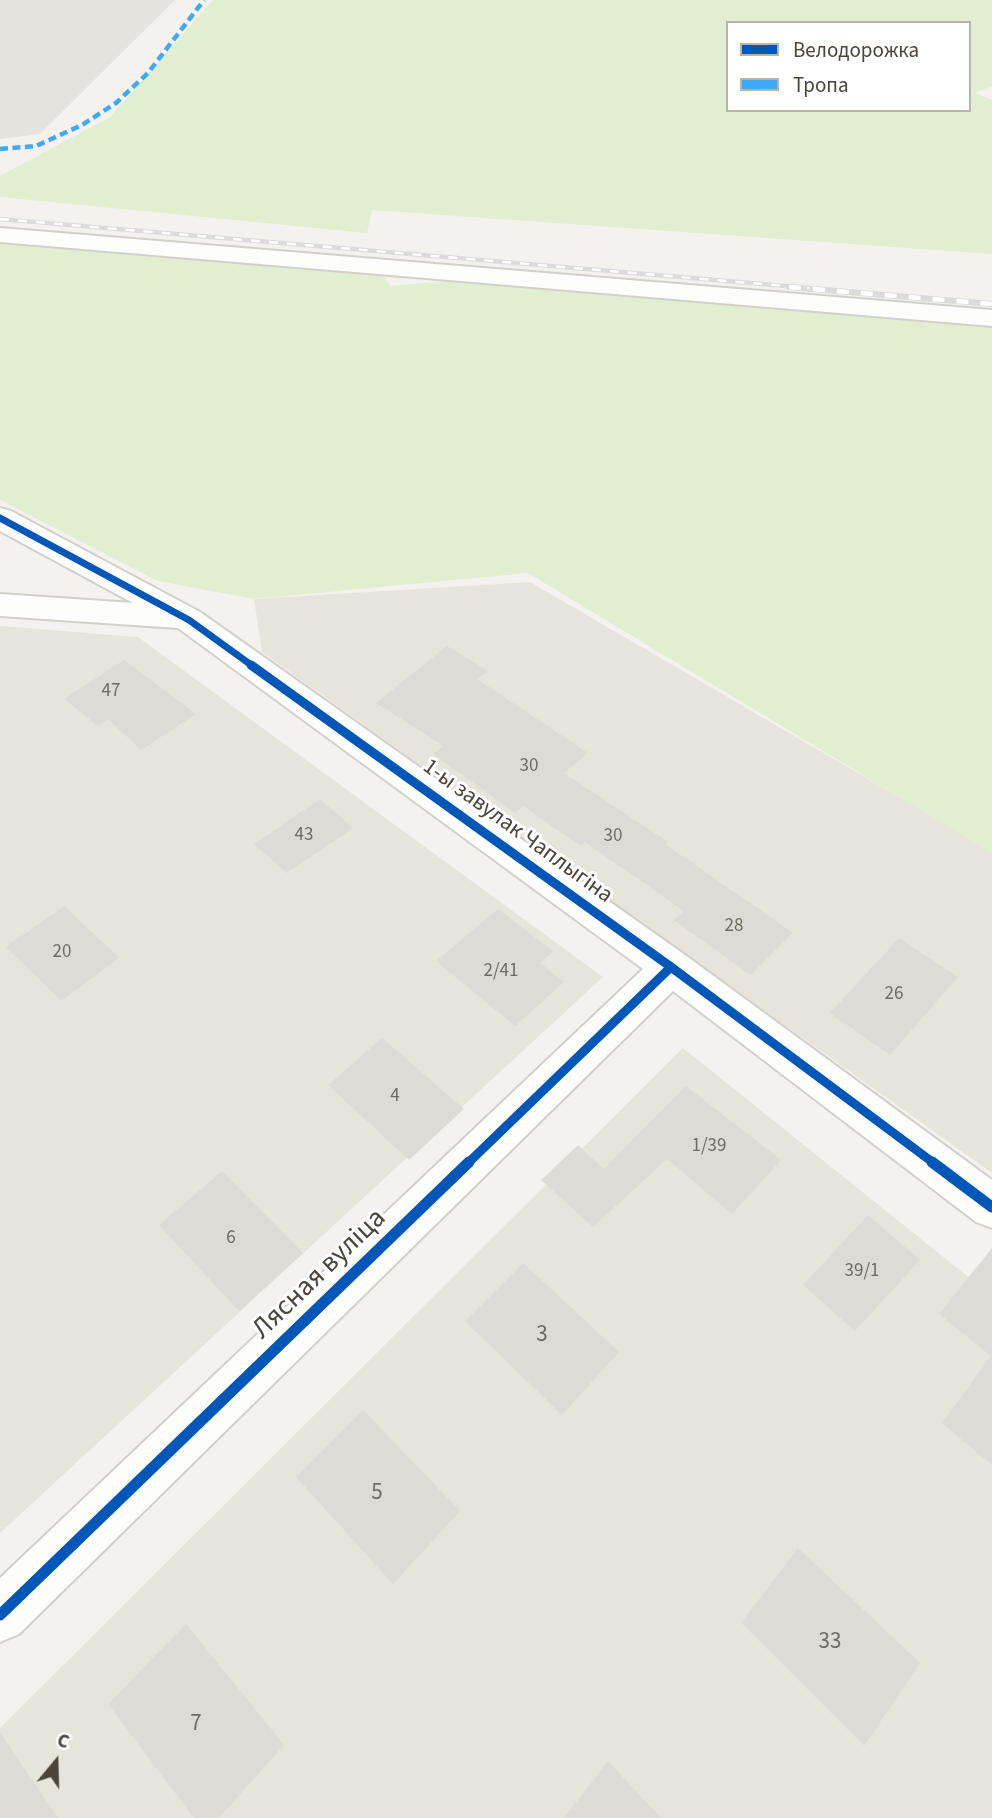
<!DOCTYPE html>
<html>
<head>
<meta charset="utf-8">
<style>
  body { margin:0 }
  #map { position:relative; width:992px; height:1818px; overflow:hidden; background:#f4f2ee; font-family:"Source Sans 3",sans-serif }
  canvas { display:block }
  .legend { position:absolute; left:726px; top:21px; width:245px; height:91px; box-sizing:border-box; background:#fff; border:2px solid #b7b4b0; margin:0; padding:9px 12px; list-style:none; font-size:21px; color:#4b4439 }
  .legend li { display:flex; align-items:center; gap:14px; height:35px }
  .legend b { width:35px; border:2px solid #b7b4b0 }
  .north { position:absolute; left:21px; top:1727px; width:70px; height:70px; -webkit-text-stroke:5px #fff; paint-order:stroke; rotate:19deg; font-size:19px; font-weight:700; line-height:28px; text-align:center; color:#4b4439 }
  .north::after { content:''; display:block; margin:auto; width:24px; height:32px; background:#4b4439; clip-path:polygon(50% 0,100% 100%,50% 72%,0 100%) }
</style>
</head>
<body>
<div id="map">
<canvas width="992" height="1818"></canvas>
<ul class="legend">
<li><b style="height:9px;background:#0057b8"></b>Велодорожка</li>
<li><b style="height:9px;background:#3fa9f5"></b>Тропа</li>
</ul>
<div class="north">С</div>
</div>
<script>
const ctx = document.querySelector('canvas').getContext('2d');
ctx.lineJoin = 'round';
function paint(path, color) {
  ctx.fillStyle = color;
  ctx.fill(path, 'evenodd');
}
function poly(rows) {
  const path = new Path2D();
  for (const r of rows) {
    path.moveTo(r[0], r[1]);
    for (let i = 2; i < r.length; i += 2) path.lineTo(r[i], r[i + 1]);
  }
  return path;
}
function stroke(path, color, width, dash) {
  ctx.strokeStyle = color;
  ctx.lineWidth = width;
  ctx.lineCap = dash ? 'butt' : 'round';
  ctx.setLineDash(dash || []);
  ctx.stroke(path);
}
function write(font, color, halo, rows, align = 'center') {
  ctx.font = font + ' "Source Sans 3",sans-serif';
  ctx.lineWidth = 6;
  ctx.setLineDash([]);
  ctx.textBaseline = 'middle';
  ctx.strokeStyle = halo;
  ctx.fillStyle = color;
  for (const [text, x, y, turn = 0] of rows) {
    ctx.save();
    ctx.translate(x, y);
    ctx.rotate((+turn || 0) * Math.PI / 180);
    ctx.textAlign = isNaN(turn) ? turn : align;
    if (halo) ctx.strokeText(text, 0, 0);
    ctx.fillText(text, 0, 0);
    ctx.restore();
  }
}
const residential = poly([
  [530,582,992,851,992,1173,262,652,254,599],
  [0,626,138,637,603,977,0,1533],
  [683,1048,992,1296,992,1818,0,1818,0,1728]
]);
const industrial = poly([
  [0,0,175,0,40,134,0,139]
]);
const green = poly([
  [213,0,992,0,992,86,975,93,992,100,992,254,372,210,367,233,0,197,0,176,110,117],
  [728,23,969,23,969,110,728,110],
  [0,229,369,259,391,286,449,281,992,326,992,853,528,573,254,599,158,581,0,500]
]);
const building = poly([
  [447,646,488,671,477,679,588,753,564,773,668,842,665,844,793,933,751,975,674,920,684,911,585,842,581,846,523,806,515,813,433,754,444,746,376,703],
  [124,660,196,714,141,750,108,719,98,726,64,699],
  [320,799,353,828,287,873,254,844],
  [64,906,119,958,61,1001,6,947],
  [498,909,553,951,540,963,564,982,515,1026,436,961],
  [899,938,958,977,890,1055,830,1013],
  [382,1038,464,1109,409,1160,328,1085],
  [686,1086,781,1160,732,1214,667,1159,593,1227,541,1180,578,1145,604,1169],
  [222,1171,303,1253,239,1311,159,1225],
  [868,1215,920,1260,855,1331,803,1285],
  [992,1248,992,1465,942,1423,991,1356,939,1314],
  [523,1263,619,1352,562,1415,465,1321],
  [363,1410,460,1511,393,1584,296,1477],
  [798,1548,920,1663,864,1746,741,1623],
  [186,1624,284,1745,219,1818,194,1818,108,1704],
  [0,1732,58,1818,0,1818],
  [608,1761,661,1818,564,1818]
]);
const minor = poly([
  [0,228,992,310,992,326,0,242,0,228],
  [0,508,11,511,200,612,685,955,992,1180,992,1228,976,1222,673,991,19,1634,0,1642,0,1578,643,969,178,628,0,616,0,594,133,603,0,531,0,508]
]);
const railFar1 = poly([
  [0,219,809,288]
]);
const rail = poly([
  [789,287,992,304]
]);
const quiet = poly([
  [0,149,36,146,82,125,116,103,148,73,204,0]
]);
const cyclewayFar2 = poly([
  [0,518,189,620,254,667]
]);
const cyclewayFar1 = poly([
  [251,665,671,967,935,1164],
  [467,1164,671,967]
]);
const cycleway = poly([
  [932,1162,992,1207],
  [0,1615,469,1162]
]);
const numberNames = [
  ["47",111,692],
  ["30",529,767],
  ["43",304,836],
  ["30",613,837],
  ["28",734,927],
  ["20",62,953],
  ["2/41",501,972],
  ["26",894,995],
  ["4",395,1097],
  ["1/39",709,1147],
  ["6",231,1239],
  ["39/1",862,1272]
];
const streetNames = [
  ["1-ы завулак Чаплыгіна",517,832,36]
];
const nearNumbernames = [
  ["3",542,1336],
  ["5",377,1494],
  ["33",830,1643],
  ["7",196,1725]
];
const nearStreetnames = [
  ["Лясная вуліца",320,1275,-44]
];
paint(residential, '#e7e4dc');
paint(industrial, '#e6e2de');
paint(green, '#e1eecf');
paint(building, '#dedbd6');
stroke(minor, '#d2d0cb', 4);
paint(minor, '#fdfdfc');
stroke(railFar1, '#dbdbda', 4.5);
stroke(rail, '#dbdbda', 6);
stroke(railFar1, '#fff', 2.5, [9]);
stroke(rail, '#fff', 4.5, [12]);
stroke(quiet, '#3fa9f5', 4.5, [8, 4.5]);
stroke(cyclewayFar2, '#0057b8', 7);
stroke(cyclewayFar1, '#0057b8', 9);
stroke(cycleway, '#0057b8', 11);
write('19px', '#706a61', null, numberNames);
write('23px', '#4b4439', '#fff', streetNames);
write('23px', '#706a61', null, nearNumbernames);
write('28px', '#4b4439', '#fff', nearStreetnames);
</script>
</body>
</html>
